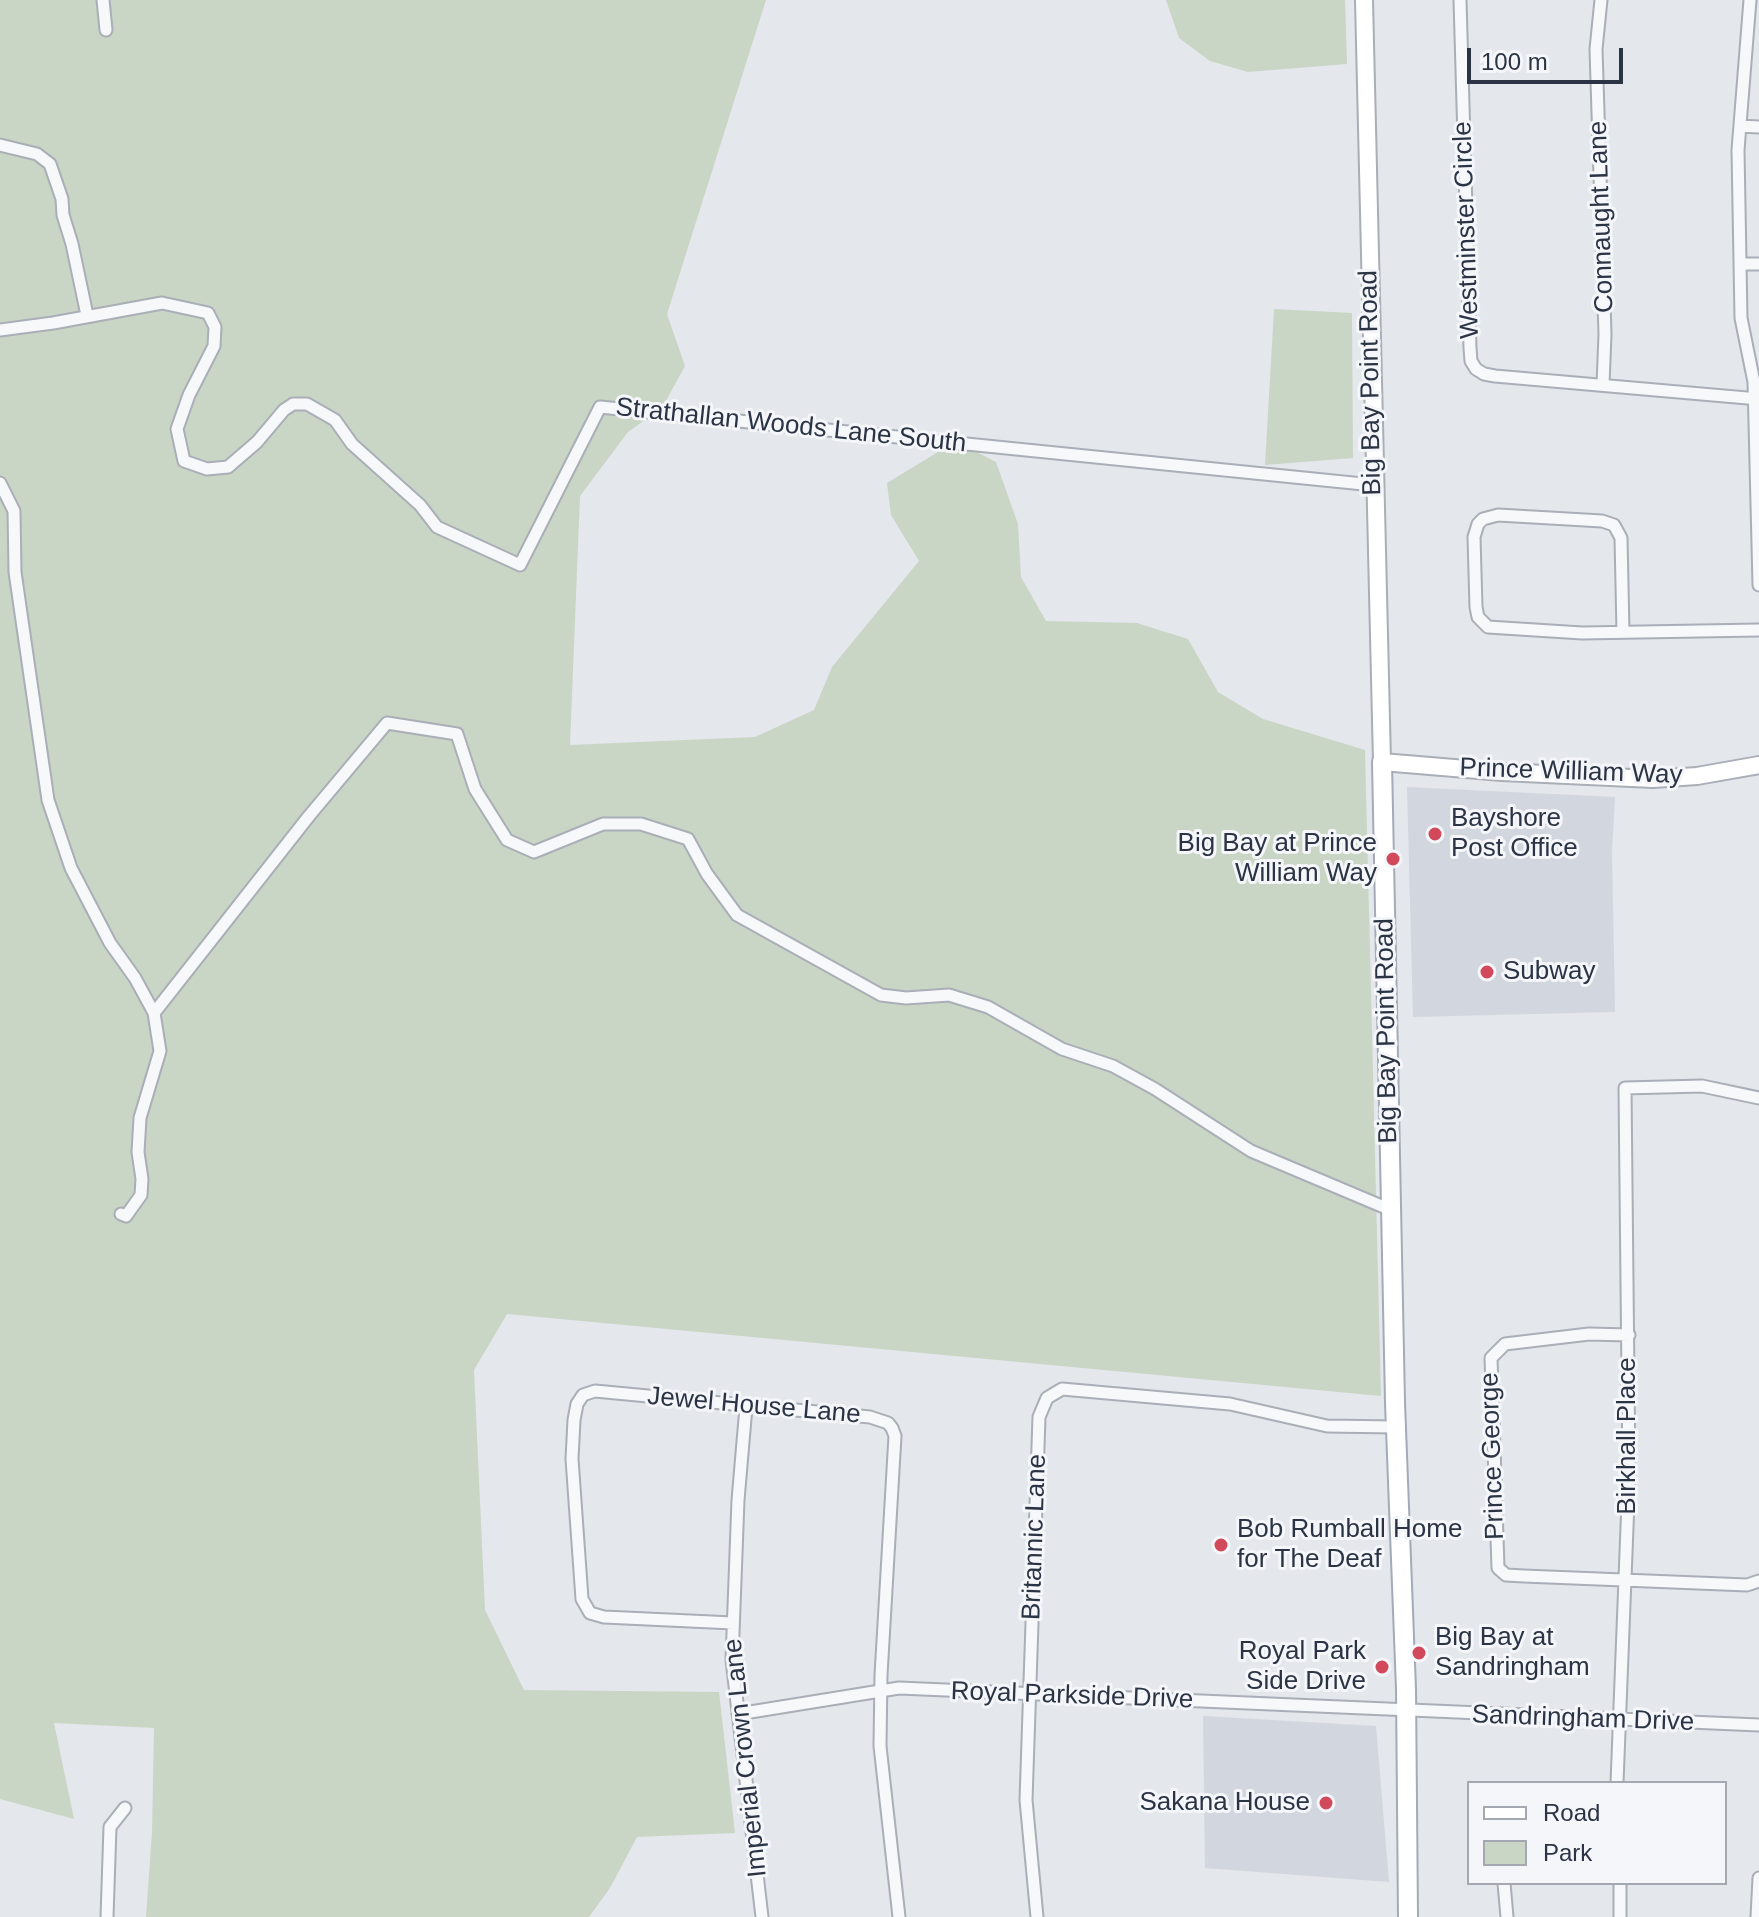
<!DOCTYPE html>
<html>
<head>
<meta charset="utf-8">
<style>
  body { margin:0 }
  #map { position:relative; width:1759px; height:1917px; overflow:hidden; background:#e4e7ec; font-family:Arial,sans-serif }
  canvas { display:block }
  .legend { position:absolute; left:1467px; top:1781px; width:260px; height:104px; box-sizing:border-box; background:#f4f6f9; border:2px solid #a4a8b1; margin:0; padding:10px 14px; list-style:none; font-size:24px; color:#2b3445 }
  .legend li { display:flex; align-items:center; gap:16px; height:40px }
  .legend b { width:40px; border:2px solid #a4a8b1 }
  .scale { position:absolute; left:1467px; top:48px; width:156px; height:36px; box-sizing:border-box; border:4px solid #2b3445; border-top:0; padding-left:10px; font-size:24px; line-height:28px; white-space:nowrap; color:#2b3445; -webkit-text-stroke:6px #f4f6f9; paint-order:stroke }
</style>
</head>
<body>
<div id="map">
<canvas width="1759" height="1917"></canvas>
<ul class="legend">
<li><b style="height:10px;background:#fff"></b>Road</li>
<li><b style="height:22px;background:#c9d6c5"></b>Park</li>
</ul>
<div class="scale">100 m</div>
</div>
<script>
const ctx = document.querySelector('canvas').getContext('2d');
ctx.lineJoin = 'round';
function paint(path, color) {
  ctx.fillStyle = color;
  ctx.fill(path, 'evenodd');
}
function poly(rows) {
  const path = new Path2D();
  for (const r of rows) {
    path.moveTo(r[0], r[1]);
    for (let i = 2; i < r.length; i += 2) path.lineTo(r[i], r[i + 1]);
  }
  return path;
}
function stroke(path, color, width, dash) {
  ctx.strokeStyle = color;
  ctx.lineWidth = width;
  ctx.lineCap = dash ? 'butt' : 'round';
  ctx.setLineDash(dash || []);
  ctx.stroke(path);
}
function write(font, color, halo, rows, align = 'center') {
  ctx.font = font + ' Arial,sans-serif';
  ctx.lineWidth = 6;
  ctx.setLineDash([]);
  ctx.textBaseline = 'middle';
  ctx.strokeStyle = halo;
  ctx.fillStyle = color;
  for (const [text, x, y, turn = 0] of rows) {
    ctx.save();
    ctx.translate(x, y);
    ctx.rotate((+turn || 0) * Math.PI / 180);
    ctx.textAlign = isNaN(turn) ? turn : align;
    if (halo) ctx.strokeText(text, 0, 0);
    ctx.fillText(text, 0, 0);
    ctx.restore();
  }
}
const built = poly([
  [1407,787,1615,797,1612,851,1615,1012,1413,1017],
  [1203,1716,1376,1726,1389,1882,1205,1868]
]);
const green = poly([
  [0,0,766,0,667,314,685,366,662,408,628,432,580,496,570,745,755,737,814,710,832,667,919,561,891,515,887,483,938,452,967,447,996,462,1018,524,1021,577,1046,621,1137,623,1188,639,1218,692,1263,719,1365,750,1381,1396,507,1314,474,1370,485,1610,524,1690,719,1692,735,1833,637,1837,610,1888,589,1917,146,1917,152,1832,154,1728,54,1723,74,1819,0,1799],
  [1166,0,1345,0,1347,64,1248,72,1210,61,1179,38],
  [1274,309,1352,313,1353,458,1265,465]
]);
const street = poly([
  [103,0,106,30],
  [1460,0,1470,348,1471,361,1476,369,1484,374,1495,376,1759,399],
  [1601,0,1596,49,1605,334,1603,385],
  [1750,0,1738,150,1741,318,1754,382,1759,585],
  [1740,126,1759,127],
  [0,145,37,154,50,164,62,199,63,215,72,244,87,315],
  [1740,264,1759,264],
  [0,330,53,323,162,303,208,313,215,327,214,346,189,395,177,429,184,461,207,469,228,467,257,442,284,410,293,404,307,404,335,420,352,444,420,505,437,527,520,565,600,407,1373,485],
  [0,483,14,511,15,572,48,800,71,868,110,943,135,978,154,1013,160,1051,140,1118,138,1152,142,1179,141,1195,126,1216,121,1214],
  [1623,632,1621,538,1614,525,1602,521,1498,515,1483,519,1478,524,1474,537,1476,607,1478,617,1488,627,1582,633,1759,630],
  [154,1013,309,816,387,723,457,734,475,789,507,840,534,852,603,824,641,824,688,839,707,874,737,915,881,995,906,998,949,995,988,1007,1062,1049,1113,1066,1155,1089,1251,1151,1391,1210],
  [1629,1335,1589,1334,1505,1344,1491,1358,1498,1568,1506,1575,1524,1576,1747,1585,1759,1581],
  [746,1407,738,1500,732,1660,762,1917],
  [733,1623,604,1617,590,1613,582,1599,572,1459,574,1420,577,1404,583,1395,595,1391,870,1417,888,1423,892,1428,895,1436,881,1675,880,1746,899,1917],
  [738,1714,899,1688,1759,1725],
  [1617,1783,1629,1476,1625,1088,1702,1086,1759,1098],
  [1504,1883,1507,1917],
  [1620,1883,1620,1917],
  [107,1917,110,1827,125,1808],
  [1037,1917,1026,1800,1039,1417,1047,1398,1062,1389,1230,1404,1327,1426,1396,1427],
  [1757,1917,1759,1878]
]);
const secondary = poly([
  [1364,0,1382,762,1502,772,1653,779,1697,776,1759,765]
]);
const primary = poly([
  [1382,762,1395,1403,1406,1689,1408,1917]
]);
const markers = [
  [1435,834,8,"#d1495b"],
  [1393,859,8,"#d1495b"],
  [1487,972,8,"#d1495b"],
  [1221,1545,8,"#d1495b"],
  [1419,1653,8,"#d1495b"],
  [1382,1667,8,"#d1495b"],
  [1326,1803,8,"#d1495b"]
];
const streetNames = [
  ["Connaught Lane",1602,217,-92],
  ["Westminster Circle",1467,230,-92],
  ["Big Bay Point Road",1371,383,-91],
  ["Strathallan Woods Lane South",791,426,6],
  ["Prince William Way",1571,772,2],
  ["Big Bay Point Road",1387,1031,-91],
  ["Jewel House Lane",754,1406,5],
  ["Birkhall Place",1628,1436,-90],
  ["Prince George",1493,1456,-92],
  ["Britannic Lane",1035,1537,-88],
  ["Royal Parkside Drive",1072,1696,2],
  ["Sandringham Drive",1583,1719,2],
  ["Imperial Crown Lane",746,1758,-96]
];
const poiNames = [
  ["Bayshore",1451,819],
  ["Post Office",1451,849],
  ["Big Bay at Prince",1377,844,"right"],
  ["William Way",1377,874,"right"],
  ["Subway",1503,972],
  ["Bob Rumball Home",1237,1530],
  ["for The Deaf",1237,1560],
  ["Big Bay at",1435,1638],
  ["Sandringham",1435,1668],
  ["Royal Park",1366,1652,"right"],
  ["Side Drive",1366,1682,"right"],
  ["Sakana House",1310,1803,"right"]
];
paint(built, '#d2d6de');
paint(green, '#c9d6c5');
stroke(street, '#a9aeb7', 15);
stroke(secondary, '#a9aeb7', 20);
stroke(primary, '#a3abb8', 22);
stroke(street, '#f7f8fa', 11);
stroke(secondary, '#fff', 16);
stroke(primary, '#fff', 18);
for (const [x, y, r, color] of markers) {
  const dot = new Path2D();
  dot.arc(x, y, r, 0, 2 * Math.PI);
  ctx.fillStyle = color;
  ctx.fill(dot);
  stroke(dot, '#f4f6f9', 3);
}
write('26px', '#2b3445', '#f4f6f9', streetNames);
write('26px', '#2b3445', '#f4f6f9', poiNames, 'left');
</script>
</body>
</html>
